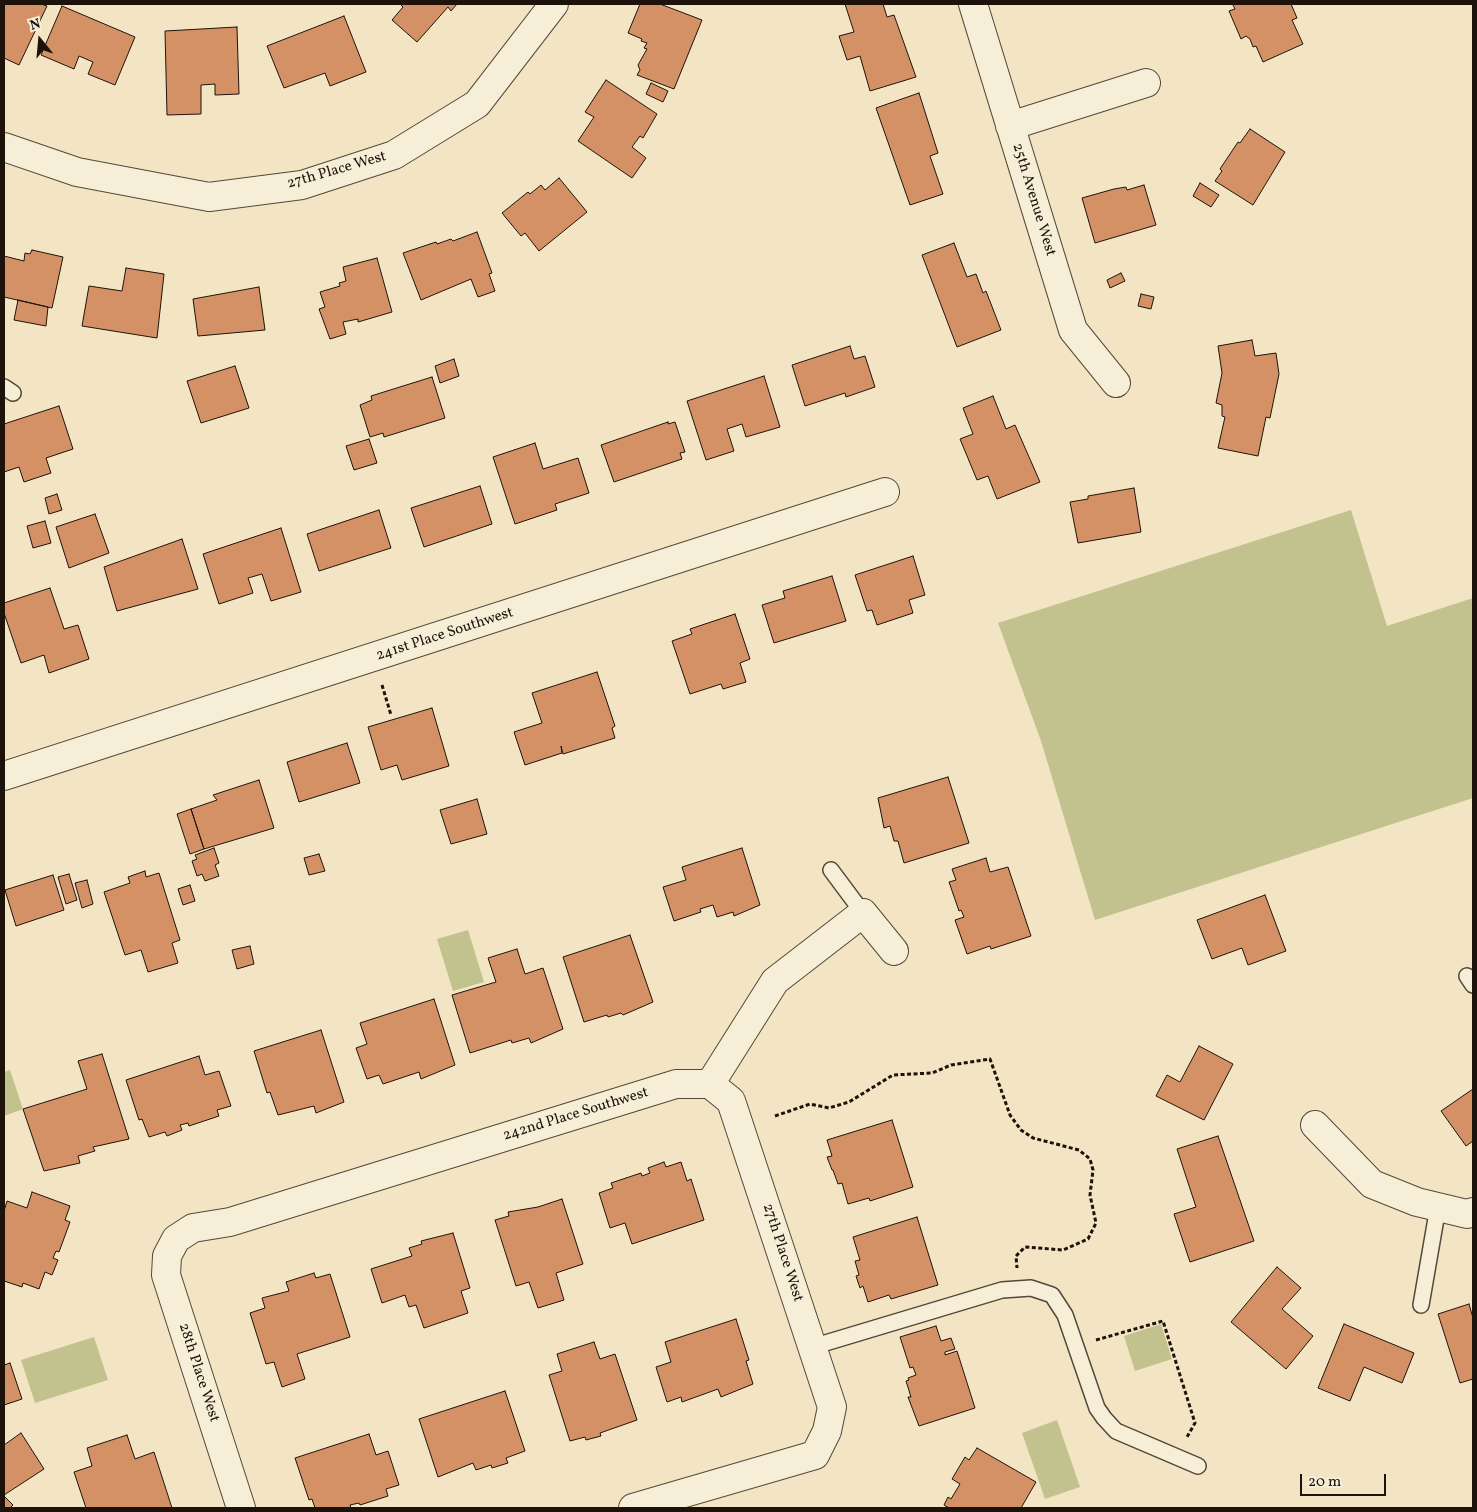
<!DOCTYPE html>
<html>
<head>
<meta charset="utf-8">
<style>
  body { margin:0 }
  #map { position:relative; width:1477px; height:1512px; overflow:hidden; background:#f3e5c3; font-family:Vollkorn,serif }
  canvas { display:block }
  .frame { position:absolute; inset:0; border:5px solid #1e130b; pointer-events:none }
  .north { position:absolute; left:15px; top:15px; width:50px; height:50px; -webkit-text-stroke:4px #f7eed8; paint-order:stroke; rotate:343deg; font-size:14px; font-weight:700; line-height:20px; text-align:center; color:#1e130b }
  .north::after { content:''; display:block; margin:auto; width:18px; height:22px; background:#1e130b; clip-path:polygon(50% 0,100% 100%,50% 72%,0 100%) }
  .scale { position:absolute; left:1300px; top:1474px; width:86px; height:22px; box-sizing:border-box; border:2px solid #1e130b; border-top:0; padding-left:6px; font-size:15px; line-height:18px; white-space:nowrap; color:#1e130b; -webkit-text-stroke:4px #f7eed8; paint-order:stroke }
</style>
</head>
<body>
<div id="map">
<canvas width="1477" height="1512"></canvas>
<div class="frame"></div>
<div class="north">N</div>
<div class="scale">20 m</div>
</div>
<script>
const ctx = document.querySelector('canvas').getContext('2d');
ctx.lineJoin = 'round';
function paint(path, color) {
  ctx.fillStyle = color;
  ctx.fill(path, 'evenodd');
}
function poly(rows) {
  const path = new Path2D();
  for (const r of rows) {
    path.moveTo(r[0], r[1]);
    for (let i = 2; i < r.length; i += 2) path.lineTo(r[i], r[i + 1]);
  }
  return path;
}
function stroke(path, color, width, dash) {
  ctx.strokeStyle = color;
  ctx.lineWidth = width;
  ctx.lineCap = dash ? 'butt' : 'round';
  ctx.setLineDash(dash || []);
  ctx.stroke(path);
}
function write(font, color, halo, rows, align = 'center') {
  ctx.font = font + ' Vollkorn,serif';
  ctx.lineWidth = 4;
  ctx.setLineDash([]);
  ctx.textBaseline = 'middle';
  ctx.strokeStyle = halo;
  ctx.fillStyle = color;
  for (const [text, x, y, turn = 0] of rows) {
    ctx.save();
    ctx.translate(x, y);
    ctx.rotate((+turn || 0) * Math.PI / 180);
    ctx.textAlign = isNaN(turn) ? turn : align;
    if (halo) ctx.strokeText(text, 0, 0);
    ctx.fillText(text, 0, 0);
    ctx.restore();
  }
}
const green = poly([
  [1351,510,1387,626,1473,598,1473,798,1095,920,1041,741,998,623],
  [468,930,484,982,453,991,437,939],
  [10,1070,23,1109,4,1116,4,1072],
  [1161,1324,1172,1359,1135,1371,1124,1336],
  [94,1337,108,1380,35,1403,21,1360],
  [1057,1420,1080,1487,1045,1499,1022,1433]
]);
const building = poly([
  [4,4,41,4,47,6,19,65,4,58,4,4],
  [400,4,457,4,451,11,448,7,417,42,392,20,403,7,400,4],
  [640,4,660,4,702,20,674,89,637,75,640,70,638,65,647,49,644,48,647,43,641,41,642,39,628,33,640,4],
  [845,4,883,4,887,17,894,15,916,77,870,91,860,56,847,60,839,36,854,32,845,4],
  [1235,4,1291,4,1297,18,1292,20,1303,44,1263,62,1256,46,1253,47,1250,39,1246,36,1241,39,1229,11,1235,9,1233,5,1235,4],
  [62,6,135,37,115,85,88,74,93,62,79,56,74,69,41,55,62,6],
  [344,16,366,72,330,86,325,73,284,88,267,46,344,16],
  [237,27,239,94,215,95,215,84,201,85,201,114,167,115,165,31,237,27],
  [606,80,657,114,643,138,640,136,632,147,646,158,632,178,578,141,594,117,585,112,606,80],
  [651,83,668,91,663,102,646,94,651,83],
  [919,93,938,153,930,156,943,194,910,205,876,108,919,93],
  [1250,129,1285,152,1253,205,1215,181,1222,171,1220,169,1238,142,1240,143,1250,129],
  [559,178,587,212,539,251,525,233,521,236,502,213,528,192,530,194,541,185,545,190,559,178],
  [1200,183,1219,195,1211,207,1193,196,1200,183],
  [1144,185,1156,225,1095,243,1082,198,1114,189,1126,187,1127,190,1144,185],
  [477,232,492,273,489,274,495,291,478,297,471,279,421,300,403,253,436,242,437,244,451,239,453,241,477,232],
  [954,243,967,277,976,274,983,293,986,291,1001,330,957,347,922,255,954,243],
  [32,250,63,257,52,308,4,297,4,256,24,261,25,253,30,254,32,250],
  [377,258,392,312,358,322,358,319,343,322,346,334,330,339,319,309,325,307,320,292,340,286,339,283,346,281,343,267,377,258],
  [126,268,164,274,157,338,82,326,89,286,122,291,126,268],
  [1121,273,1125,281,1110,288,1107,280,1121,273],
  [259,287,265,330,198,336,193,299,259,287],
  [1141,294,1154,297,1151,309,1138,306,1141,294],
  [18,300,48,307,46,326,14,320,18,300],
  [1252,340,1255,356,1276,353,1279,374,1270,418,1266,417,1258,456,1218,448,1225,417,1222,416,1222,405,1216,403,1222,373,1218,346,1252,340],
  [850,346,854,359,865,356,875,387,846,397,845,393,805,406,792,365,850,346],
  [454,359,459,376,440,383,435,366,454,359],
  [235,366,249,408,201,423,187,381,235,366],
  [764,376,780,427,746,437,742,424,727,429,734,451,706,460,687,401,764,376],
  [432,377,445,418,384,437,383,433,370,437,360,405,372,400,371,396,432,377],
  [993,396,1006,429,1015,425,1040,482,997,499,988,476,977,480,960,439,973,434,963,408,993,396],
  [59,406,73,449,46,458,51,473,24,482,19,467,4,472,4,424,59,406],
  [668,422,668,424,675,422,685,452,680,453,682,459,614,482,601,445,668,422],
  [369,439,377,463,354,470,346,446,369,439],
  [535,443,543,469,578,458,589,493,555,504,557,510,515,524,493,457,535,443],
  [480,486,492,524,424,547,411,508,480,486],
  [1134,488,1141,532,1078,543,1070,502,1088,499,1088,496,1134,488],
  [57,494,62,510,49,514,45,498,57,494],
  [379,510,391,548,319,571,307,534,379,510],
  [95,514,109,553,69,568,56,527,95,514],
  [45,521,51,543,33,548,27,526,45,521],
  [281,528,301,592,271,601,262,574,248,578,253,593,219,604,203,554,281,528],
  [182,539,198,589,117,611,104,567,182,539],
  [913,556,925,595,909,600,913,613,877,625,872,610,867,611,855,575,913,556],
  [832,576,846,621,774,643,762,605,785,598,783,591,832,576],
  [50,588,64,629,78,625,89,659,49,673,44,655,21,663,4,613,4,603,50,588],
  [735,614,750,659,740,663,746,682,723,689,721,684,690,694,672,641,692,634,690,629,735,614],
  [597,672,615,726,612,728,615,738,563,754,561,746,562,753,525,765,514,732,542,723,532,693,597,672],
  [432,708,449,766,402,780,397,765,381,770,368,727,432,708],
  [347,743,360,783,299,802,287,762,347,743],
  [948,777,969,843,904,863,898,841,894,841,890,826,884,828,878,798,948,777],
  [259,780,274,828,204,849,191,809,217,800,213,795,259,780],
  [477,799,487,834,451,844,440,810,477,799],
  [191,809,204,849,190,854,177,814,191,809],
  [214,848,219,863,215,865,219,876,205,881,202,874,197,876,192,861,197,859,195,855,214,848],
  [742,848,760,905,734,916,733,912,717,917,713,905,700,909,701,912,674,921,663,887,686,880,682,867,742,848],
  [319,854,325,871,309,875,304,858,319,854],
  [986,858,990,872,1008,867,1031,936,991,949,990,946,967,954,955,920,964,917,961,910,959,911,949,882,956,880,952,869,986,858],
  [145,871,146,877,159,873,180,940,172,943,178,963,148,972,141,950,125,955,104,892,130,883,128,877,145,871],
  [69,874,77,900,66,904,58,877,69,874],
  [53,875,64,910,16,926,5,890,53,875],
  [87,880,93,904,82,908,75,883,87,880],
  [190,885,195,901,183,905,178,889,190,885],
  [1265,895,1286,951,1248,965,1242,948,1212,959,1197,920,1265,895],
  [630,935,653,1002,623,1015,621,1013,608,1017,607,1015,584,1022,563,957,630,935],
  [250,946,254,964,237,969,232,950,250,946],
  [517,949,525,974,543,968,563,1029,531,1043,529,1038,512,1043,511,1040,470,1053,452,995,496,982,488,958,517,949],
  [434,999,455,1065,421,1079,419,1072,383,1084,379,1075,367,1079,356,1048,367,1044,360,1023,434,999],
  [321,1030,344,1102,316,1113,314,1106,278,1115,270,1092,267,1093,254,1051,321,1030],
  [1199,1046,1233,1064,1204,1120,1156,1096,1167,1075,1180,1082,1199,1046],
  [102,1054,129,1139,93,1147,95,1151,78,1156,80,1163,44,1171,23,1109,87,1089,78,1061,102,1054],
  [199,1056,205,1075,219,1071,231,1106,217,1110,219,1116,189,1126,188,1123,180,1125,182,1130,167,1136,165,1132,149,1137,142,1119,139,1120,126,1080,199,1056],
  [1473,1089,1473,1141,1466,1146,1441,1111,1473,1089],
  [892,1120,913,1187,870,1201,869,1198,848,1204,842,1183,838,1184,833,1170,832,1170,827,1157,832,1156,827,1140,892,1120],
  [1218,1136,1254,1241,1190,1262,1174,1214,1196,1207,1177,1149,1218,1136],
  [664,1162,666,1167,681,1162,687,1181,691,1179,704,1220,632,1244,625,1223,610,1228,599,1193,613,1188,611,1183,641,1173,642,1176,650,1173,648,1168,664,1162],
  [32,1192,70,1206,65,1220,70,1222,59,1252,56,1251,53,1258,58,1260,52,1275,45,1272,39,1289,23,1283,22,1287,4,1281,4,1211,7,1201,27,1208,32,1192],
  [562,1199,583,1264,556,1273,564,1300,538,1308,529,1282,516,1286,495,1220,509,1216,508,1212,538,1207,562,1199],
  [917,1217,938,1285,891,1299,889,1295,868,1302,863,1286,860,1288,856,1276,859,1275,855,1261,860,1260,853,1237,917,1217],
  [453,1233,470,1288,461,1291,468,1313,424,1328,416,1305,409,1307,405,1295,382,1303,371,1269,412,1256,409,1248,422,1244,421,1241,453,1233],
  [1277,1267,1301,1288,1282,1309,1313,1336,1286,1369,1231,1322,1277,1267],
  [314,1273,316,1278,330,1274,350,1337,297,1354,305,1379,282,1387,274,1362,266,1364,250,1313,265,1308,262,1298,289,1291,286,1282,314,1273],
  [1469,1304,1473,1318,1473,1379,1460,1383,1438,1314,1469,1304],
  [736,1319,749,1360,746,1361,753,1384,721,1397,718,1389,682,1402,681,1397,667,1402,656,1367,671,1362,665,1342,736,1319],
  [1344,1324,1414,1353,1402,1383,1364,1367,1350,1401,1318,1388,1344,1324],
  [936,1326,941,1341,951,1338,955,1349,945,1352,945,1355,957,1351,975,1408,919,1426,908,1397,911,1397,906,1381,909,1380,908,1378,916,1375,913,1367,910,1368,900,1337,936,1326],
  [594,1342,600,1359,615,1354,637,1420,600,1433,601,1436,586,1440,585,1437,570,1441,549,1375,562,1371,557,1354,594,1342],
  [10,1363,22,1399,4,1405,4,1365,10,1363],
  [505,1391,525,1451,506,1458,508,1463,492,1468,491,1465,476,1470,473,1463,438,1477,419,1419,505,1391],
  [21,1433,44,1469,4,1495,4,1445,21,1433],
  [369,1434,376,1455,388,1451,399,1485,386,1489,388,1496,360,1505,359,1503,350,1505,351,1508,315,1508,312,1499,309,1500,295,1458,369,1434],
  [127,1435,135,1459,154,1452,172,1508,86,1508,74,1472,92,1466,87,1448,127,1435],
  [977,1448,1036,1482,1021,1508,949,1508,944,1505,948,1497,951,1499,960,1484,952,1479,965,1457,969,1460,977,1448],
  [4,1496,13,1505,10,1508,4,1508,4,1496]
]);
const path = poly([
  [382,685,391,715],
  [775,1116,810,1104,829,1108,849,1102,893,1075,932,1073,951,1065,990,1059,1010,1115,1021,1130,1033,1138,1079,1150,1090,1159,1093,1170,1090,1195,1096,1223,1088,1239,1063,1250,1025,1247,1016,1256,1017,1268],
  [1096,1340,1163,1321,1195,1423,1187,1437]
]);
const service = poly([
  [4,387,13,393],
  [831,870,863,913],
  [1467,976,1473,985],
  [1421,1305,1438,1207],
  [812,1347,1002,1290,1031,1288,1052,1295,1065,1315,1097,1408,1104,1418,1116,1431,1198,1466]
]);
const minor = poly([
  [973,4,1073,330,1116,383],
  [1010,126,1146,83],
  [4,147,77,172,209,197,302,185,394,155,477,104,554,4],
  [4,776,885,492],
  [710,1084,775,981,863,913,894,951],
  [1315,1125,1372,1184,1417,1202,1467,1214,1473,1212],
  [241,1508,166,1275,167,1256,176,1239,193,1228,230,1222,676,1084,710,1084],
  [633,1508,815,1455,827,1431,832,1407,731,1101,710,1084]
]);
const streetNames = [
  ["27th Place West",337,171,-16],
  ["25th Avenue West",1033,200,73],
  ["241st Place Southwest",445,635,-18],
  ["242nd Place Southwest",576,1115,-17],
  ["27th Place West",782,1253,72],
  ["28th Place West",198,1373,72]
];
paint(green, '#c2c28f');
paint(building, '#d59166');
stroke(building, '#1e130b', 1);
stroke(service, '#534839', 18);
stroke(minor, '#534839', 30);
stroke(path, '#1e130b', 3, [4, 2.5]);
stroke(service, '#f7eed8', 15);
stroke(minor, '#f7eed8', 28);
write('15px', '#1e130b', '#f7eed8', streetNames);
</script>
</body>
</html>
